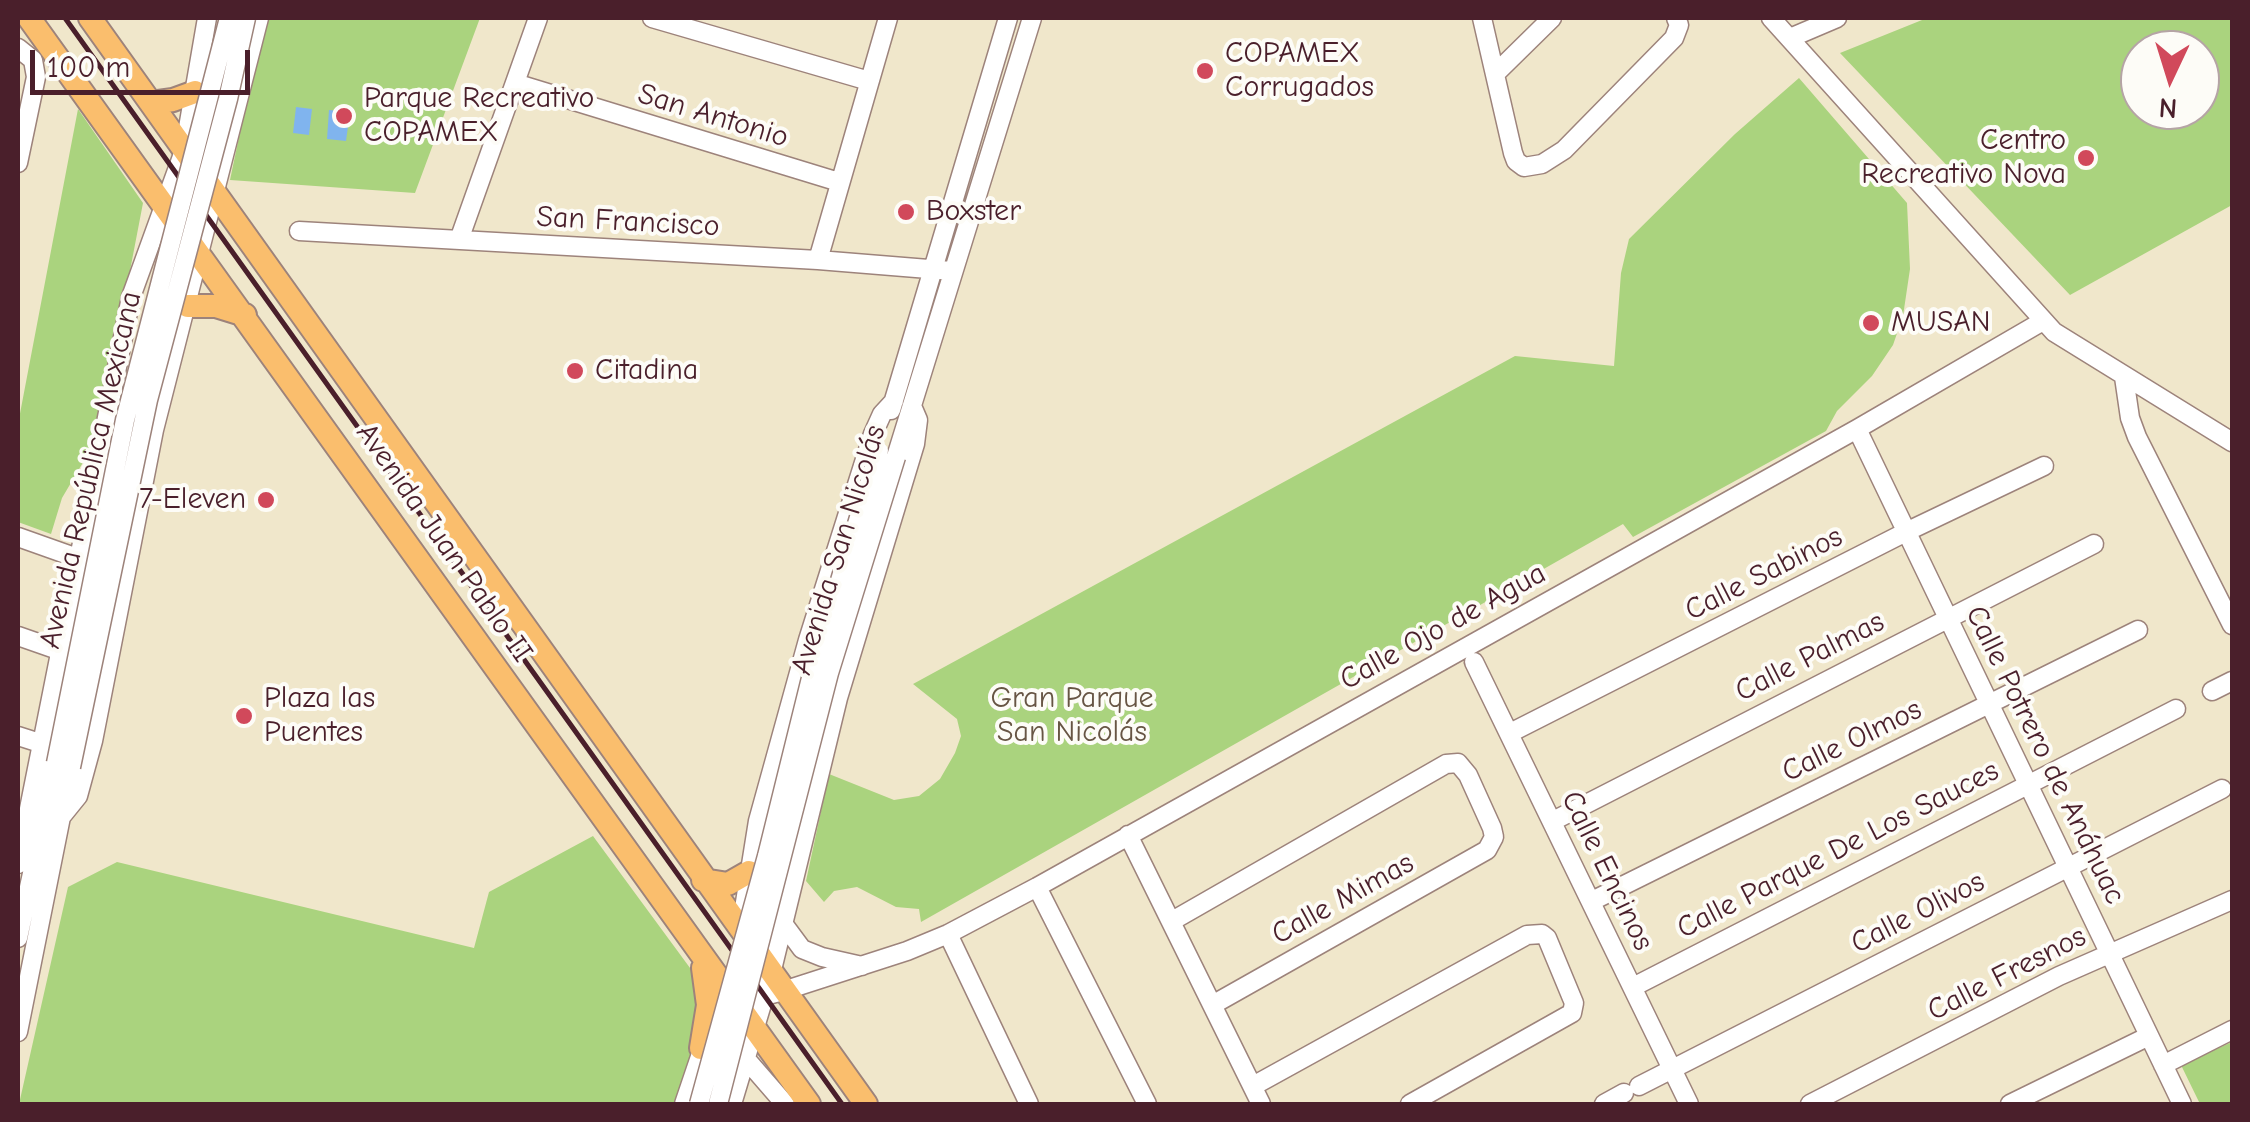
<!DOCTYPE html>
<html>
<head>
<meta charset="utf-8">
<style>
  body { margin:0 }
  #map { position:relative; width:2250px; height:1122px; overflow:hidden; background:#f0e7cb; font-family:"Comic Neue",sans-serif }
  canvas { display:block }
  .frame { position:absolute; inset:0; border:20px solid #4a1f2b; pointer-events:none }
  .north { position:absolute; left:2120px; top:30px; width:100px; height:100px; box-sizing:border-box; background:#fdfcf7; border:2px solid #b5a4a5; border-radius:50%; rotate:184deg; font-size:28px; font-weight:700; line-height:40px; text-align:center; color:#4a1f2b }
  .north::after { content:''; display:block; margin:auto; width:35px; height:45px; background:#d1495b; clip-path:polygon(50% 0,100% 100%,50% 72%,0 100%) }
  .scale { position:absolute; left:30px; top:50px; width:220px; height:45px; box-sizing:border-box; border:5px solid #4a1f2b; border-top:0; padding-left:12px; font-size:30px; line-height:35px; white-space:nowrap; color:#4a1f2b; -webkit-text-stroke:8px #fdfcf7; paint-order:stroke }
</style>
</head>
<body>
<div id="map">
<canvas width="2250" height="1122"></canvas>
<div class="frame"></div>
<div class="north">N</div>
<div class="scale">100 m</div>
</div>
<script>
const ctx = document.querySelector('canvas').getContext('2d');
ctx.lineJoin = 'round';
function paint(path, color) {
  ctx.fillStyle = color;
  ctx.fill(path, 'evenodd');
}
function poly(rows) {
  const path = new Path2D();
  for (const r of rows) {
    path.moveTo(r[0], r[1]);
    for (let i = 2; i < r.length; i += 2) path.lineTo(r[i], r[i + 1]);
  }
  return path;
}
function stroke(path, color, width, dash) {
  ctx.strokeStyle = color;
  ctx.lineWidth = width;
  ctx.lineCap = dash ? 'butt' : 'round';
  ctx.setLineDash(dash || []);
  ctx.stroke(path);
}
function write(font, color, halo, rows, align = 'center') {
  ctx.font = font + ' "Comic Neue",sans-serif';
  ctx.lineWidth = 8;
  ctx.setLineDash([]);
  ctx.textBaseline = 'middle';
  ctx.strokeStyle = halo;
  ctx.fillStyle = color;
  for (const [text, x, y, turn = 0] of rows) {
    ctx.save();
    ctx.translate(x, y);
    ctx.rotate((+turn || 0) * Math.PI / 180);
    ctx.textAlign = isNaN(turn) ? turn : align;
    if (halo) ctx.strokeText(text, 0, 0);
    ctx.fillText(text, 0, 0);
    ctx.restore();
  }
}
const green = poly([
  [264,18,480,18,415,193,230,180],
  [1927,18,2232,18,2232,205,2070,295,1840,53],
  [2140,50,2200,50,2200,110,2140,110],
  [1799,78,1907,203,1910,269,1903,316,1893,345,1872,376,1837,411,1826,431,1633,537,1623,524,921,922,919,909,896,907,857,887,834,891,824,902,806,881,829,774,894,800,919,796,940,779,955,753,961,736,957,719,913,684,1515,356,1614,366,1621,273,1629,239,1735,134],
  [78,109,143,203,98,437,62,498,51,534,18,522,18,424],
  [593,836,704,987,708,1033,680,1104,19,1104,68,887,117,862,474,948,489,892],
  [2232,1042,2232,1104,2200,1104,2181,1065]
]);
const water = poly([
  [296,107,312,109,309,135,293,133],
  [329,110,350,112,346,141,327,139]
]);
const minor = poly([
  [652,18,869,81],
  [1482,18,1513,153,1516,161,1524,167,1542,164,1564,150,1674,38,1679,25,1676,18],
  [1771,18,2054,332,2232,442],
  [1790,38,1837,18],
  [18,48,33,60,36,77,18,163],
  [1496,73,1552,18],
  [515,83,839,182],
  [299,231,818,260,953,271],
  [459,240,538,18],
  [818,260,888,18],
  [2124,377,2130,418,2137,437,2232,625],
  [891,410,1008,18],
  [1857,429,2182,1104],
  [896,457,1032,18],
  [18,537,80,559],
  [18,636,61,651],
  [1474,662,1689,1104],
  [2212,691,2232,681],
  [1510,733,1908,531,2044,466],
  [18,736,43,744],
  [61,817,78,796,93,741,154,430,259,18],
  [1553,821,2094,544],
  [1128,835,1261,1104],
  [18,864,131,297,184,151,207,18],
  [1037,887,1147,1104],
  [1592,901,2138,630],
  [742,921,758,821,808,640,873,434,882,414,894,401],
  [1172,921,1446,764,1458,763,1468,775,1492,828,1494,837,1487,850,1214,1004],
  [782,922,802,949,822,957,862,966],
  [948,934,1029,1104],
  [18,938,56,763],
  [1633,987,2176,709],
  [734,992,764,996,783,991,907,951,948,934,1037,887,1857,429,2043,321],
  [18,1032,71,767],
  [739,1051,785,1104],
  [2163,1065,2232,1030],
  [1253,1086,1527,935,1542,934,1547,938,1574,1003,1572,1013,1410,1104],
  [1639,1086,2222,789],
  [684,1104,707,1036],
  [732,1104,771,974,838,698,915,444,918,420,912,406],
  [1604,1104,1624,1093],
  [1810,1104,2059,976,2232,900],
  [2010,1104,2149,1036]
]);
const major = poly([
  [29,18,809,1104],
  [90,18,866,1104],
  [151,103,173,100,195,92],
  [188,306,216,306,245,315],
  [703,880,728,884,749,872],
  [701,1048,708,1005,703,968]
]);
const rail = poly([
  [65,18,842,1104]
]);
const minorBridge = poly([
  [56,763,125,420,229,18],
  [71,767,148,400,228,99,246,18],
  [699,1104,767,856,813,670,879,451],
  [718,1104,829,673,896,457]
]);
const markers = [
  [1205,71,10,"#d1495b"],
  [344,116,10,"#d1495b"],
  [2086,158,10,"#d1495b"],
  [906,212,10,"#d1495b"],
  [1871,323,10,"#d1495b"],
  [575,371,10,"#d1495b"],
  [266,500,10,"#d1495b"],
  [244,716,10,"#d1495b"]
];
const poiNames = [
  ["COPAMEX",1225,54],
  ["Corrugados",1225,88],
  ["Parque Recreativo",364,99],
  ["COPAMEX",364,133],
  ["Centro",2066,141,"right"],
  ["Recreativo Nova",2066,175,"right"],
  ["Boxster",926,212],
  ["MUSAN",1891,323],
  ["Citadina",595,371],
  ["7-Eleven",246,500,"right"],
  ["Plaza las",264,699],
  ["Puentes",264,733]
];
const streetNames = [
  ["San Antonio",713,116,17],
  ["San Francisco",628,222,3],
  ["Avenida República Mexicana",91,470,-77],
  ["Avenida Juan Pablo II",444,543,55],
  ["Avenida San Nicolás",839,550,-73],
  ["Calle Sabinos",1764,574,-27],
  ["Calle Ojo de Agua",1443,627,-29],
  ["Calle Palmas",1810,657,-27],
  ["Calle Olmos",1852,741,-26],
  ["Calle Potrero de Anáhuac",2045,755,64],
  ["Calle Parque De Los Sauces",1838,850,-27],
  ["Calle Encinos",1607,871,64],
  ["Calle Mimas",1343,899,-29],
  ["Calle Olivos",1918,913,-27],
  ["Calle Fresnos",2007,974,-27]
];
const parkNames = [
  ["Gran Parque",1072,699],
  ["San Nicolás",1072,733]
];
paint(green, '#aad37e');
paint(water, '#80b4ee');
stroke(minor, '#9d837b', 21);
stroke(major, '#9d837b', 26);
stroke(minor, '#fff', 18);
stroke(major, '#fabe6d', 22);
stroke(rail, '#4a1f2b', 5);
stroke(minorBridge, '#9d837b', 21, []);
stroke(minorBridge, '#fff', 18);
for (const [x, y, r, color] of markers) {
  const dot = new Path2D();
  dot.arc(x, y, r, 0, 2 * Math.PI);
  ctx.fillStyle = color;
  ctx.fill(dot);
  stroke(dot, '#fdfcf7', 4);
}
write('30px', '#4a1f2b', '#fdfcf7', poiNames, 'left');
write('30px', '#4a1f2b', '#fdfcf7', streetNames);
write('30px', '#675544', '#fdfcf7', parkNames);
</script>
</body>
</html>
